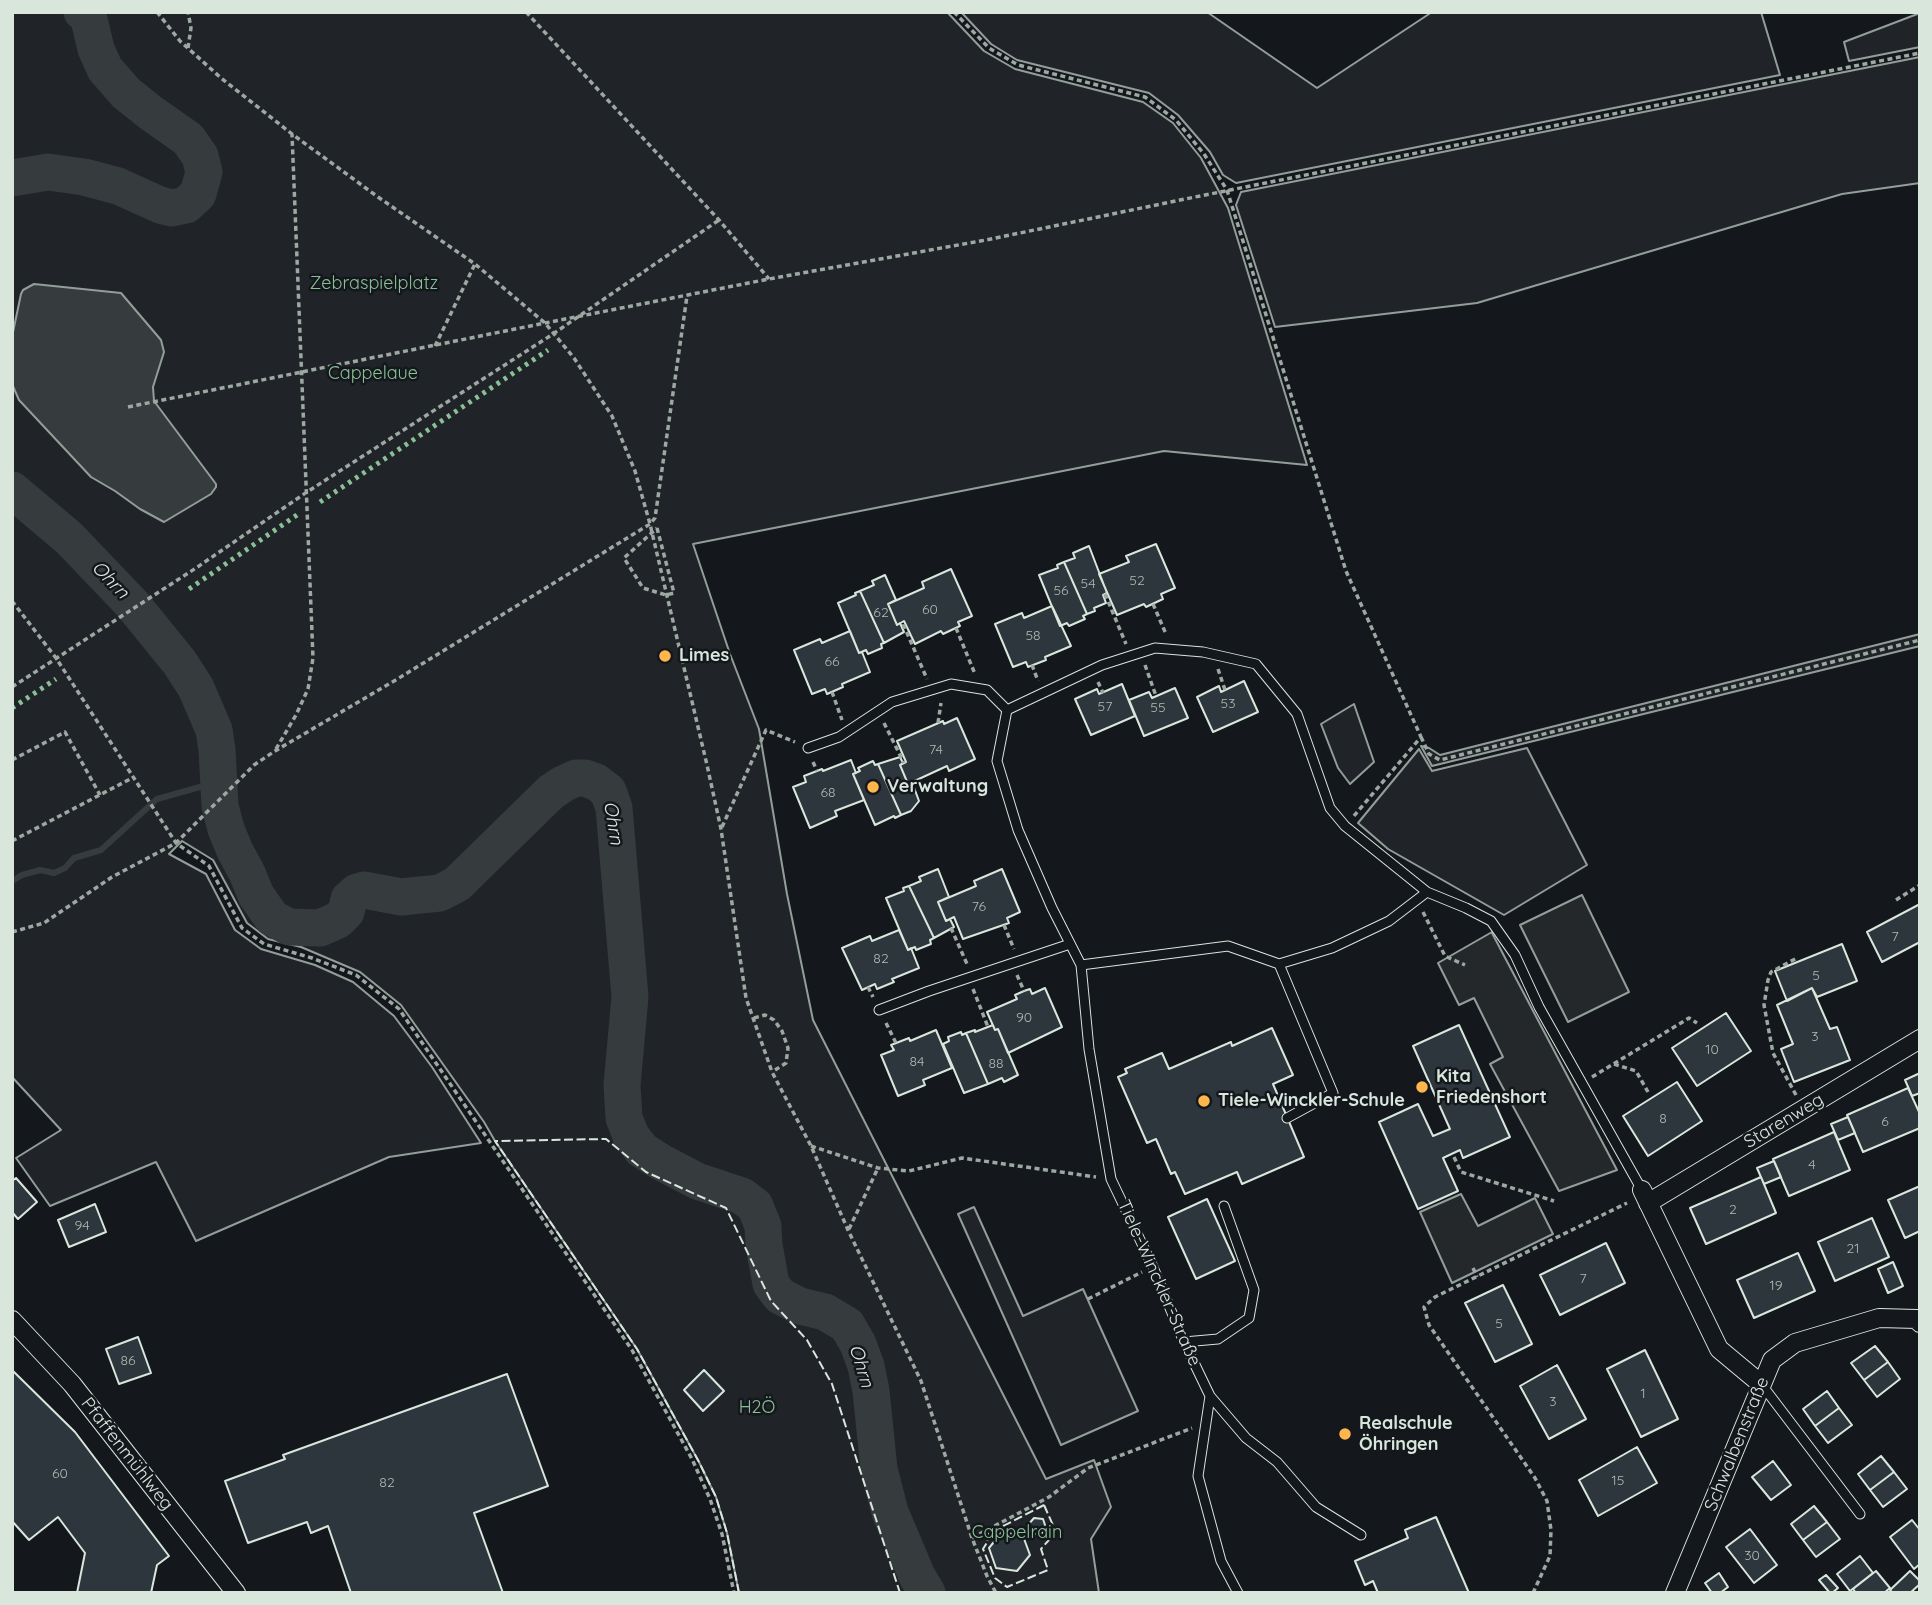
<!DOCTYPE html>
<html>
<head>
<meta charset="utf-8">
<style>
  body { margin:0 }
  #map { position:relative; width:1932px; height:1605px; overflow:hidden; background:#14181c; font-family:Quicksand,sans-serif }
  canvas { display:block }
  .frame { position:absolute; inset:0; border:14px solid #d8e6dc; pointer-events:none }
</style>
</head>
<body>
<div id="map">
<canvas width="1932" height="1605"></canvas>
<div class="frame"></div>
</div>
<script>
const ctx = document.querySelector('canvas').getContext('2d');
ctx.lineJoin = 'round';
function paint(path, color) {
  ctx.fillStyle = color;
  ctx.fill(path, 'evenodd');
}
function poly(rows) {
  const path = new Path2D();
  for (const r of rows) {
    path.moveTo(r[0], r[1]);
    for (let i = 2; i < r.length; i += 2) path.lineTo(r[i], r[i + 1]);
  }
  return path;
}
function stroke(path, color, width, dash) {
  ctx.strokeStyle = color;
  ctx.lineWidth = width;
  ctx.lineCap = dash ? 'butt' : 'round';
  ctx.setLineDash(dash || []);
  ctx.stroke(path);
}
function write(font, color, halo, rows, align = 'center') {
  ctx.font = font + ' Quicksand,sans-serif';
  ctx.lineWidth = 5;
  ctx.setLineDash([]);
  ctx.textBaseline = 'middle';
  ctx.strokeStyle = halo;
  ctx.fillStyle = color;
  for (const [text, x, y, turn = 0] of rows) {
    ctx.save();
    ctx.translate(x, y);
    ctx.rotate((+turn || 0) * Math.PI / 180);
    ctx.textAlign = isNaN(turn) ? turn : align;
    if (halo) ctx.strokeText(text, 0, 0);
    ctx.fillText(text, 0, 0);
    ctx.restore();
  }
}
const green = poly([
  [12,12,947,12,984,51,1015,69,1143,102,1173,123,1201,158,1228,208,1307,465,1164,451,693,544,730,654,759,729,787,894,813,1020,1046,1479,1094,1460,1111,1507,1091,1539,1099,1593,739,1593,727,1533,716,1497,699,1462,637,1349,495,1141,484,1122,401,1005,360,972,301,947,268,939,247,923,213,860,182,841,169,854,206,874,235,930,261,949,315,965,353,982,394,1016,432,1067,481,1143,389,1157,196,1241,156,1162,50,1206,16,1158,61,1130,12,1077,12,12],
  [961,12,1207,12,1317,88,1432,12,1761,12,1780,75,1236,183,1223,175,1210,152,1178,115,1149,93,1017,60,991,44,961,12],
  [1920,13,1920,47,1849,61,1844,42,1920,13],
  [1920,57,1920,183,1842,194,1477,303,1275,327,1236,205,1241,192,1920,57],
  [1920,634,1920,646,1432,766,1421,746,1429,748,1440,755,1920,634],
  [1354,704,1374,762,1350,784,1338,768,1321,724,1354,704],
  [1527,748,1587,865,1504,915,1388,849,1358,823,1419,749,1432,771,1527,748],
  [974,1207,1023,1316,1083,1289,1138,1411,1061,1445,958,1214,974,1207]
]);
const parking = poly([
  [1582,895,1629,992,1568,1022,1520,925,1582,895],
  [1492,932,1492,933,1617,1170,1559,1191,1490,1064,1503,1057,1474,998,1459,1005,1438,963,1492,932],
  [1461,1194,1478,1226,1535,1198,1553,1234,1452,1283,1420,1212,1461,1194]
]);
const water = poly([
  [34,284,121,293,161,340,164,352,153,387,154,401,216,484,216,487,211,494,164,522,140,509,115,491,91,477,19,400,12,384,12,337,21,294,23,290,34,284]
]);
const stream = poly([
  [12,881,22,875,40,870,54,873,65,868,74,858,101,850,157,799,218,782]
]);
const river = poly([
  [12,178,48,172,84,177,118,186,160,205,172,208,186,205,198,194,204,172,200,156,188,139,151,113,126,93,105,69,96,49,88,15,82,12],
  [12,490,69,538,133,605,180,663,196,688,214,730,217,750,220,806,226,829,235,851,247,873,256,895,272,918,289,927,320,928,338,920,346,912,349,899,357,892,364,890,401,897,440,893,457,884,551,792,563,784,576,778,585,778,596,782,608,791,614,808,630,997,622,1085,624,1118,631,1136,642,1150,659,1161,697,1181,742,1196,755,1206,763,1226,764,1245,771,1284,780,1296,800,1306,825,1312,847,1325,858,1344,866,1366,871,1391,879,1469,890,1512,917,1576,927,1593]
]);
const building = poly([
  [1156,544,1175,588,1161,594,1163,599,1146,607,1144,604,1117,615,1099,574,1129,562,1126,556,1156,544],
  [1089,546,1107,593,1103,595,1106,603,1094,608,1095,611,1087,614,1064,562,1075,558,1073,553,1089,546],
  [1064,562,1087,614,1083,616,1085,619,1069,626,1067,623,1060,626,1039,575,1058,568,1057,565,1064,562],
  [951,569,972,616,958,622,960,626,943,634,941,631,915,644,904,621,897,625,888,604,924,588,922,582,951,569],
  [885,575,896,600,888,604,897,625,900,623,904,632,884,643,860,591,874,585,872,581,885,575],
  [860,591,884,643,881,644,882,648,868,654,866,650,859,653,838,603,856,595,855,593,860,591],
  [1052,606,1071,646,1045,657,1046,660,1028,667,1026,662,1013,667,995,624,1022,613,1024,618,1052,606],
  [850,631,859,653,862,652,870,672,842,684,843,687,827,694,825,689,812,694,794,650,820,639,822,643,850,631],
  [1244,681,1258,712,1213,732,1197,697,1219,686,1221,692,1244,681],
  [1122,684,1135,716,1091,735,1075,699,1097,689,1099,694,1122,684],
  [1175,688,1188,718,1144,736,1129,700,1149,692,1152,698,1175,688],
  [957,718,975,759,949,771,947,766,908,784,900,765,906,762,897,741,943,721,944,724,957,718],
  [900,757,903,763,900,765,908,784,912,782,919,801,911,811,901,815,878,764,900,757],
  [851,760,856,773,853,774,864,800,835,811,837,816,810,828,793,787,806,782,804,776,822,769,823,771,851,760],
  [873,761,875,765,878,764,901,815,895,818,894,816,875,825,853,774,860,771,858,768,873,761],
  [938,869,949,897,938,902,946,921,950,919,954,927,934,938,909,886,921,881,919,877,938,869],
  [1002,869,1020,912,1007,918,1009,923,963,939,954,917,946,921,938,902,976,886,974,881,1002,869],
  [909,886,934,938,930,940,931,944,916,950,915,947,908,950,886,898,904,891,903,888,909,886],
  [1920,904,1920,942,1882,962,1867,932,1920,904],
  [899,930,908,950,911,948,919,968,892,979,894,982,877,989,875,984,862,990,842,948,870,936,872,941,899,930],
  [1842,944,1857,981,1817,997,1812,988,1787,1001,1775,971,1842,944],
  [1045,988,1062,1027,1008,1053,998,1029,995,1030,987,1012,1017,999,1015,995,1024,991,1030,989,1032,994,1045,988],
  [1812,988,1830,1029,1837,1027,1850,1060,1794,1082,1781,1049,1793,1044,1777,1005,1812,988],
  [1726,1013,1751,1051,1697,1086,1672,1048,1726,1013],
  [993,1025,995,1030,998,1029,1018,1075,1004,1082,1002,1078,988,1084,966,1033,975,1030,975,1032,993,1025],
  [1459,1025,1510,1137,1463,1158,1460,1150,1443,1158,1458,1191,1418,1209,1379,1122,1418,1104,1433,1136,1450,1129,1413,1046,1459,1025],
  [1272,1028,1293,1075,1273,1084,1304,1157,1242,1184,1237,1172,1185,1194,1175,1172,1171,1174,1156,1139,1147,1143,1118,1077,1127,1073,1125,1069,1162,1053,1169,1069,1231,1042,1232,1046,1272,1028],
  [936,1030,952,1068,923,1080,925,1085,898,1096,881,1055,894,1050,891,1045,909,1038,910,1041,936,1030],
  [961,1032,962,1035,966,1033,988,1084,964,1093,943,1044,949,1041,948,1037,961,1032],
  [1920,1073,1920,1093,1912,1096,1905,1080,1920,1073],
  [1677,1082,1702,1121,1648,1156,1623,1116,1677,1082],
  [1908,1088,1920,1114,1920,1128,1863,1152,1847,1115,1908,1088],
  [1848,1117,1855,1133,1838,1140,1831,1124,1848,1117],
  [1834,1132,1850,1170,1789,1196,1773,1159,1834,1132],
  [1774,1161,1781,1177,1764,1184,1757,1168,1774,1161],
  [1761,1177,1776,1213,1706,1244,1690,1208,1761,1177],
  [16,1178,37,1202,18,1219,12,1212,12,1181,16,1178],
  [1920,1186,1920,1231,1905,1238,1888,1200,1920,1186],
  [1207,1199,1235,1261,1196,1279,1168,1217,1207,1199],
  [95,1204,106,1232,69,1247,58,1220,95,1204],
  [1872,1218,1889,1257,1835,1281,1818,1242,1872,1218],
  [1606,1243,1625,1283,1560,1315,1540,1275,1606,1243],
  [1798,1253,1815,1291,1754,1318,1737,1280,1798,1253],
  [1893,1262,1903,1286,1888,1293,1878,1269,1893,1262],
  [1503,1285,1532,1344,1495,1362,1465,1303,1503,1285],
  [138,1337,151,1373,119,1384,106,1349,138,1337],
  [1875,1346,1888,1362,1864,1380,1851,1363,1875,1346],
  [1645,1350,1678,1419,1641,1437,1607,1369,1645,1350],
  [1888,1362,1900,1379,1877,1397,1864,1380,1888,1362],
  [1557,1365,1586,1419,1549,1439,1520,1386,1557,1365],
  [12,1370,75,1432,169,1556,157,1565,151,1593,77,1593,85,1553,58,1517,29,1540,12,1521,12,1370],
  [704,1370,724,1391,703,1411,684,1390,704,1370],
  [507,1374,548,1486,474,1513,503,1593,351,1593,328,1526,311,1533,307,1522,248,1543,225,1481,285,1459,283,1455,507,1374],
  [1827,1391,1839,1408,1815,1426,1803,1409,1827,1391],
  [1839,1408,1852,1425,1828,1443,1815,1426,1839,1408],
  [1637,1447,1657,1483,1598,1516,1579,1480,1637,1447],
  [1881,1456,1894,1472,1870,1490,1858,1474,1881,1456],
  [1773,1461,1791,1485,1771,1500,1752,1477,1773,1461],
  [1894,1472,1907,1489,1883,1507,1870,1490,1894,1472],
  [1814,1506,1827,1522,1803,1540,1791,1524,1814,1506],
  [1436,1517,1469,1593,1378,1593,1373,1581,1365,1585,1355,1561,1408,1538,1405,1530,1436,1517],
  [1034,1518,1043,1519,1046,1528,1040,1535,1031,1533,1028,1525,1034,1518],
  [1912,1520,1920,1530,1920,1564,1914,1569,1890,1537,1912,1520],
  [1827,1522,1840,1539,1816,1557,1803,1540,1827,1522],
  [1750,1529,1777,1565,1754,1583,1726,1547,1750,1529],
  [1002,1532,1023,1536,1030,1555,1017,1571,996,1568,989,1548,1002,1532],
  [1860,1556,1873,1573,1850,1591,1837,1574,1860,1556],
  [1876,1571,1890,1588,1884,1593,1856,1593,1853,1589,1876,1571],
  [1910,1571,1920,1581,1920,1584,1910,1593,1893,1593,1890,1590,1910,1571],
  [1719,1573,1728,1587,1720,1593,1712,1593,1705,1583,1719,1573],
  [1826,1575,1838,1588,1832,1593,1830,1593,1819,1580,1826,1575]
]);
const path = poly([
  [157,12,180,41,221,78,292,134,378,197,475,264,545,323,574,358,612,416,635,471,650,524,707,765,721,829,746,998,772,1072,811,1146,848,1230,921,1381,972,1538,987,1576,996,1593],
  [526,12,719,220,769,279],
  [954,12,989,48,1018,65,1145,97,1176,120,1204,154,1227,190,1346,571,1421,737,1353,817],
  [188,48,191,28,188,12],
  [435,346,475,264],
  [128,407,545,323,769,279,986,240,1195,197,1920,53],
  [657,528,674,593,666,595,643,588,624,558,657,528],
  [1105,594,1126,644],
  [12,601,56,658,176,843,209,866,242,928,264,944,312,958,356,975,399,1009,632,1350,692,1459,710,1499,722,1534,734,1593],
  [1153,604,1166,634],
  [902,626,904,626,927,679],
  [956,628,975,674],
  [1032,665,1038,681],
  [1145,665,1156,696],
  [1218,669,1225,690],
  [1098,682,1103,693],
  [12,687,196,568,307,492,553,334,719,220],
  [832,692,842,720],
  [884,723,904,763],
  [938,723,941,703],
  [1421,737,1429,754,1440,760,1920,640],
  [276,749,296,715,308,689,313,658,292,134],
  [12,760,65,732,100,795],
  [813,762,817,771],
  [722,827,766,730,795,742],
  [12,841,134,777],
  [1896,900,1920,885],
  [1423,912,1445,956,1465,965],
  [1004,925,1014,949],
  [951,928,967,964],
  [12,932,44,923,112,877,176,843,254,765,275,751,399,678,650,524,655,518,687,296],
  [1017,975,1024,991],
  [868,987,873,997],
  [973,989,988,1027],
  [754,1018,765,1015,774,1020,782,1031,788,1048,786,1063,772,1072],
  [886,1023,896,1043],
  [1614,1064,1636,1071,1648,1092],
  [1592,1077,1689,1018,1697,1023],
  [1796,1095,1773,1053,1764,1005,1768,980,1771,972,1797,958],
  [811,1146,878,1168,909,1171,962,1158,1096,1177],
  [1454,1157,1461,1172,1554,1201],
  [849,1229,878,1168],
  [1473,1268,1477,1277],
  [1088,1299,1142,1272],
  [972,1538,1049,1497,1088,1468,1192,1428],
  [1533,1593,1550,1556,1551,1530,1547,1501,1535,1478,1429,1325,1424,1307,1435,1297,1627,1203]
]);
const service = poly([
  [1007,710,1102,665,1155,648,1203,652,1256,664,1297,714,1330,808,1345,826,1427,892,1466,908,1491,921,1515,955,1539,1007,1642,1190],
  [1007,710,997,761,1018,830,1052,908,1081,965,1089,1049,1111,1179,1153,1267,1184,1342,1210,1396,1246,1438,1277,1462,1316,1507,1361,1535],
  [808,748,839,737,892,702,951,684,987,690,1007,710],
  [1279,964,1333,1093,1287,1118],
  [1081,965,1228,946,1279,964,1332,948,1389,921,1427,892],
  [879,1010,929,991,1070,944],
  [1184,1342,1218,1339,1249,1318,1254,1290,1224,1206],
  [1762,1385,1860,1514],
  [1210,1396,1198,1476,1221,1561,1238,1593]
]);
const minor = poly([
  [1642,1190,1719,1349,1761,1384],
  [1648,1203,1920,1039],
  [12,1320,72,1384,236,1593],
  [1675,1593,1772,1360,1795,1343,1879,1318,1917,1319,1920,1323]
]);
const hedge = poly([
  [320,502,548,350],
  [189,589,297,515],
  [12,708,56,679]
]);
const fence = poly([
  [1044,1505,1056,1532,1041,1549,1048,1570,1007,1587,995,1578,983,1549,988,1541,986,1535,1044,1505],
  [739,1593,727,1533,716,1497,699,1462,637,1349,495,1141,606,1139,646,1172,726,1208,771,1301,807,1340,832,1384,900,1593]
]);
const markers = [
  [665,656,7,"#ffb74d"],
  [873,787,7,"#ffb74d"],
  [1422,1087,7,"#ffb74d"],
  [1204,1101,7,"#ffb74d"],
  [1345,1434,7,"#ffb74d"]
];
const numberNames = [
  ["52",1137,581],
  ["54",1088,584],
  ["56",1061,591],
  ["60",930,610],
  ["62",881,613],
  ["58",1033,636],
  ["66",832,662],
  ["53",1228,704],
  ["57",1105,707],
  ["55",1158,708],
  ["74",936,750],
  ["68",828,793],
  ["76",979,907],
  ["7",1895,937],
  ["82",881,959],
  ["5",1816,976],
  ["90",1024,1018],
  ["3",1815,1037],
  ["10",1712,1050],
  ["84",917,1062],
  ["88",996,1064],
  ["8",1663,1119],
  ["6",1885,1122],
  ["4",1812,1165],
  ["2",1733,1210],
  ["94",82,1226],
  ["21",1853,1249],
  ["7",1583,1279],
  ["19",1776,1286],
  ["5",1499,1324],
  ["86",128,1361],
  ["1",1643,1394],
  ["3",1553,1402],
  ["60",60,1474],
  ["15",1618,1481],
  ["82",387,1483],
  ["30",1752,1556]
];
const parkNames = [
  ["Zebraspielplatz",374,284],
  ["Cappelaue",373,374],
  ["H2Ö",757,1408],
  ["Cappelrain",1017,1533]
];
const poiNames = [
  ["Limes",679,656],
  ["Verwaltung",887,787],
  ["Kita",1436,1077],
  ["Friedenshort",1436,1098],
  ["Tiele-Winckler-Schule",1218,1101],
  ["Realschule",1359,1424],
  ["Öhringen",1359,1445]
];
const streetNames = [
  ["Starenweg",1784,1121,-31],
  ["Tiele-Winckler-Straße",1159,1283,66],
  ["Schwalbenstraße",1737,1444,-68],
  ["Pfaffenmühlweg",127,1454,52]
];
const waterNames = [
  ["Ohrn",110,580,46],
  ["Ohrn",613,823,81],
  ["Ohrn",861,1366,73]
];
paint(green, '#202428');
stroke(green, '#939e99', 2);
paint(parking, '#24282b');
stroke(parking, '#939e99', 2);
paint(water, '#363b3e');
stroke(water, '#939e99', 2);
stroke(stream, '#363b3e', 6);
stroke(river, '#363b3e', 37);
paint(building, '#2c363c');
stroke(building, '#d8e6dc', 2);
stroke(service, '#d8e6dc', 11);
stroke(minor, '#d8e6dc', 20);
stroke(path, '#9da8a2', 3.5, [5, 3.5]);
stroke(service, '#14181c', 9);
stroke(minor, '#14181c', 18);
stroke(hedge, '#8ac095', 5, [3.5, 5]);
stroke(fence, '#d8e6dc', 2, [9, 3.5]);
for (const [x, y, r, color] of markers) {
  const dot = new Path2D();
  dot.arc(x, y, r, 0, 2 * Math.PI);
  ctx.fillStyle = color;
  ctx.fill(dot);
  stroke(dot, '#14181c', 2.5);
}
write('14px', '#adbab4', null, numberNames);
write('18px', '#8ac095', '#14181c', parkNames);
write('bold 18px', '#d8e6dc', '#14181c', poiNames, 'left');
write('18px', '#d8e6dc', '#14181c', streetNames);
write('italic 19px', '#d8e6dc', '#14181c', waterNames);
</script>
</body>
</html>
